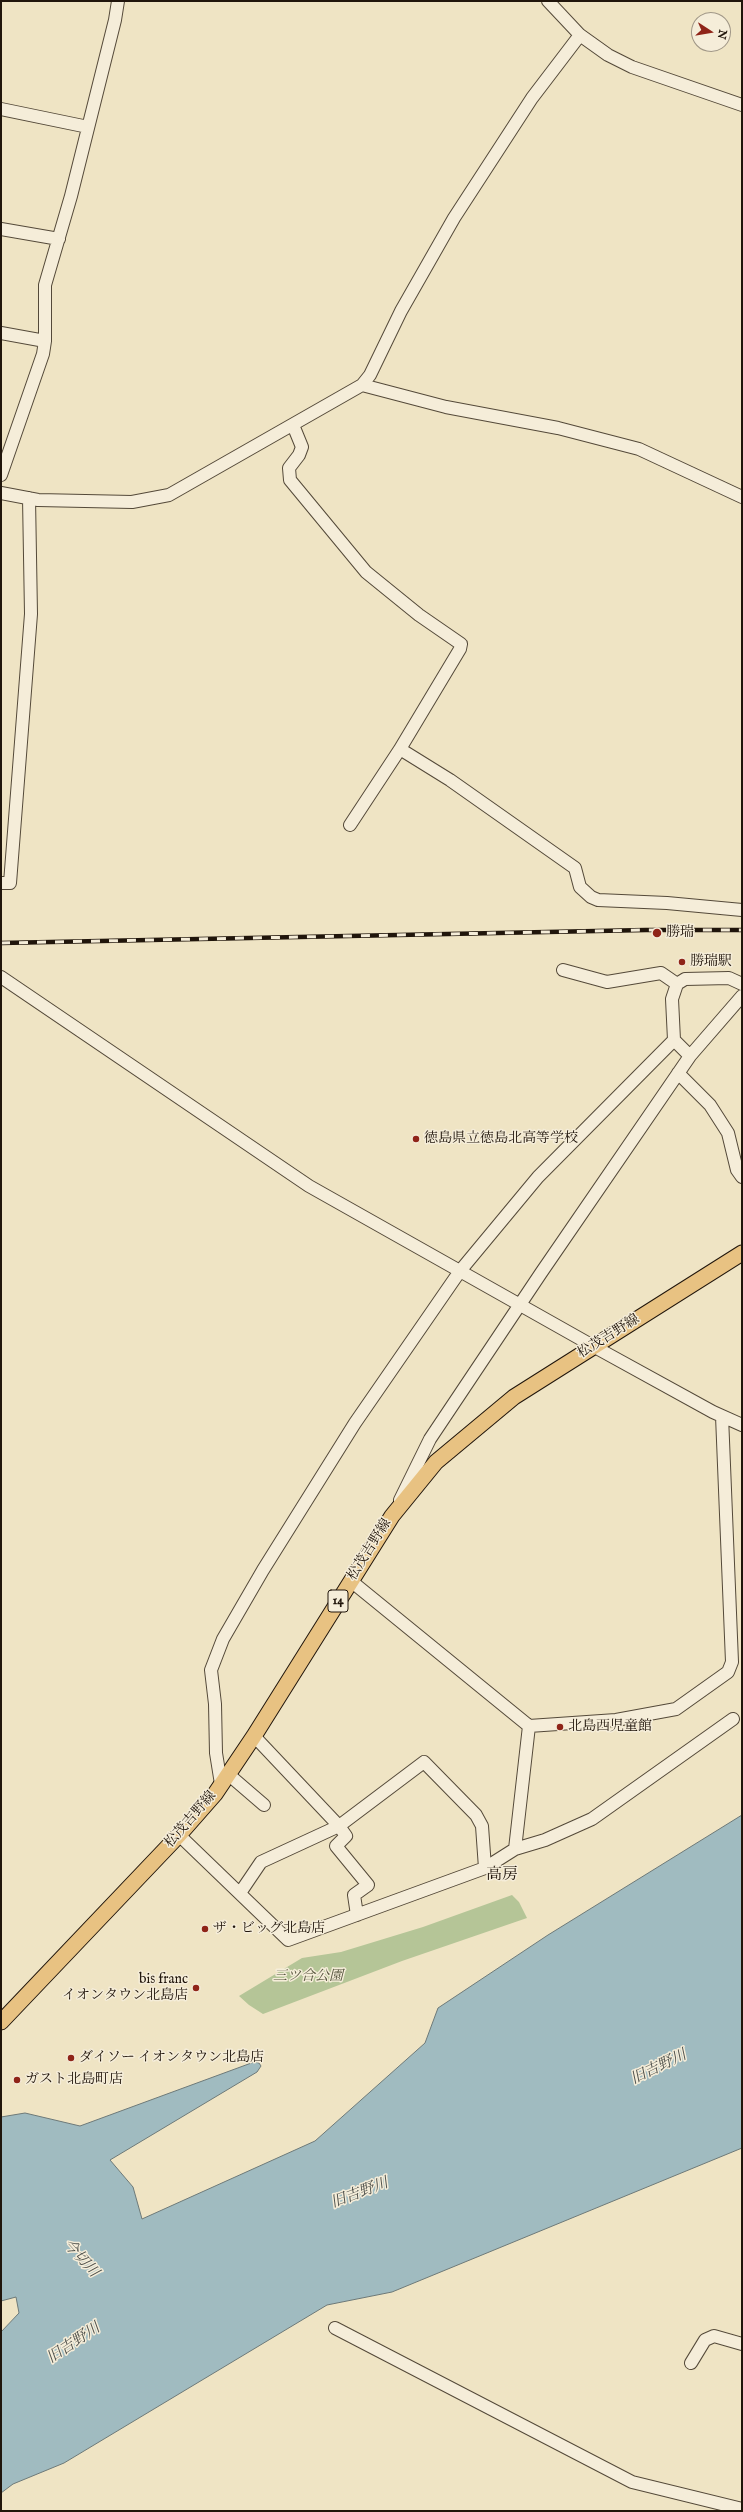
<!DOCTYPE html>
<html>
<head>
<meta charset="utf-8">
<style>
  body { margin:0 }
  #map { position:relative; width:743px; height:2512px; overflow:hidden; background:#efe4c4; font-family:"IM FELL English",serif }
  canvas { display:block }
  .frame { position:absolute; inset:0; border:2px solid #20150b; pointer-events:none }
  .north { position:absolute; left:691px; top:12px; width:40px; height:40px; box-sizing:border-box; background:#f5edd9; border:1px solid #a09787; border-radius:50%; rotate:102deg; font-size:11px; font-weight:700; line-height:16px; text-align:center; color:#20150b }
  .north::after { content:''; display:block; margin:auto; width:14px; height:18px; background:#8f2418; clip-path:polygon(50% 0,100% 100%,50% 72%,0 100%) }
</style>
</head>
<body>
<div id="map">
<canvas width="743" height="2512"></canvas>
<div class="frame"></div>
<div class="north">N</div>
</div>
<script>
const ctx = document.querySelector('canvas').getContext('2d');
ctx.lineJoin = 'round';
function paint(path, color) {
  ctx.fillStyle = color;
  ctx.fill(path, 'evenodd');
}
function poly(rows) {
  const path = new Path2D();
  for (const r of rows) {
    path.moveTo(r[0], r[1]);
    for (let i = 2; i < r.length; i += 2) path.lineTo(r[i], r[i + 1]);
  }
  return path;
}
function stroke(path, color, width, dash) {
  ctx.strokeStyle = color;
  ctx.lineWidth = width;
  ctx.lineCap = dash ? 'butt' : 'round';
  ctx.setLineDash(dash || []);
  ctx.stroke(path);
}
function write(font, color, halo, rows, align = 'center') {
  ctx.font = font + ' "IM FELL English","Noto Serif JP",serif';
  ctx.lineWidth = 3;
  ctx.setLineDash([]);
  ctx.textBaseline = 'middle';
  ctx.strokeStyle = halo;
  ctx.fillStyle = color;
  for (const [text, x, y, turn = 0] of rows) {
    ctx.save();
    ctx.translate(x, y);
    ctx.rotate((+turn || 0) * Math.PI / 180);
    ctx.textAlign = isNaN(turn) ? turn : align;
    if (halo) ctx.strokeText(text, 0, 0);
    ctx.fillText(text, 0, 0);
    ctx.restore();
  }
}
const green = poly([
  [512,1895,519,1902,527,1918,402,1961,263,2014,249,2005,239,1996,302,1958,341,1952,423,1927]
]);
const water = poly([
  [742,1815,742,2148,392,2292,327,2305,64,2463,13,2484,1,2493,1,2332,19,2313,16,2297,1,2301,1,2117,25,2113,80,2126,254,2062,259,2063,261,2066,257,2072,110,2160,133,2187,142,2219,315,2141,425,2043,438,2008,548,1935,742,1815]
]);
const minor = poly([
  [548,1,580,35,608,55,632,67,742,105],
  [1,109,88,127],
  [1,229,59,239],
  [1,333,45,341],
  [362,385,446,407,558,428,639,449,742,497],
  [293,425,302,447,299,455,289,468,290,480,366,572,419,615,461,644,460,649,400,749,350,825],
  [1,475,43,354,45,341,45,285,71,196,115,20,118,1],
  [1,493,38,500,132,502,169,495,362,385,370,375,401,311,454,218,532,98,580,35],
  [400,749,450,780,575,868,580,887,591,897,598,900,667,903,742,910],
  [1,883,10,883,31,614,29,498],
  [563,970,607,982,661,973,677,984,685,979,729,978,742,984],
  [1,977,309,1186,593,1346,713,1412,742,1425],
  [677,984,672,999,674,1040,690,1056],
  [678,1073,710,1105,728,1133,737,1170,742,1177],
  [400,1500,430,1439,541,1273,690,1056,742,996],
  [351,1581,529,1726,616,1720,676,1709,728,1672,732,1662,722,1416],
  [254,1736,339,1826,424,1762,476,1815,482,1826,485,1868],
  [228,1774,264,1805],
  [221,1784,216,1753,215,1704,211,1670,223,1639,263,1570,355,1423,460,1271,538,1177,674,1040],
  [179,1835,288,1940,485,1868,515,1849,545,1840,592,1819,733,1719],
  [515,1849,529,1726],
  [240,1893,261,1862,339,1826,346,1836,336,1846,368,1885,354,1895,357,1915],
  [335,2328,632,2482,742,2509],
  [691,2363,705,2340,714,2336,742,2344]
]);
const major = poly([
  [1,2022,179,1835,215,1794,254,1736,392,1516,436,1462,514,1397,742,1253]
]);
const rail = poly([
  [1,943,646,930,742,930]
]);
const markers = [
  [657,933,5,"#8f2418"],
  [682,962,4,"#8f2418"],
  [416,1139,4,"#8f2418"],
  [560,1727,4,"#8f2418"],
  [205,1929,4,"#8f2418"],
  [196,1988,4,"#8f2418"],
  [71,2058,4,"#8f2418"],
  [17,2080,4,"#8f2418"]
];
const shields = [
  [338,1601,20]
];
const shieldNames = [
  ["14",338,1601]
];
const poiNames = [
  ["勝瑞",666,933],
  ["勝瑞駅",690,962],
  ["徳島県立徳島北高等学校",424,1139],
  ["北島西児童館",568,1727],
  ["ザ・ビッグ北島店",213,1929],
  ["bis franc",188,1980,"right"],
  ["イオンタウン北島店",188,1996,"right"],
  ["ダイソー イオンタウン北島店",79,2058],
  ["ガスト北島町店",25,2080]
];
const streetNames = [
  ["松茂吉野線",609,1337,-32],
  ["松茂吉野線",370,1550,-58],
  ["松茂吉野線",191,1820,-49]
];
const parkNames = [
  ["三ツ合公園",308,1977]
];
const waterNames = [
  ["旧吉野川",659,2068,-26],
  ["旧吉野川",360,2194,-21],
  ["今切川",80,2259,48],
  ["旧吉野川",74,2344,-34]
];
const quarterNames = [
  ["高房",502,1876]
];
paint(green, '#b5c597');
paint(water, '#a0bbc0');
stroke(water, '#6d7978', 1);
stroke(minor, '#544939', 14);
stroke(major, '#20150b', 17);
stroke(minor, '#f5edd9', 12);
stroke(major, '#e8c282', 15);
stroke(rail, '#20150b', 4.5);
stroke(rail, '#f5edd9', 3, [9]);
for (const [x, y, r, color] of markers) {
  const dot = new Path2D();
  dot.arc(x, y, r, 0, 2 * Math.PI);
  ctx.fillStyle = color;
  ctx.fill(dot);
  stroke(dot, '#f5edd9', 1.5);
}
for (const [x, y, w] of shields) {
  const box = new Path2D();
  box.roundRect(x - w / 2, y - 11, w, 22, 3);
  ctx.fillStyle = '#f5edd9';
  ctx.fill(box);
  stroke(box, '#20150b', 1);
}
write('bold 13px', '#20150b', null, shieldNames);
write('14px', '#20150b', '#f5edd9', poiNames, 'left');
write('14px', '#20150b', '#f5edd9', streetNames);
write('italic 14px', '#54533c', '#f5edd9', parkNames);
write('italic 15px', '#4d4f4a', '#f5edd9', waterNames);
write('16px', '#20150b', '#f5edd9', quarterNames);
</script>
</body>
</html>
